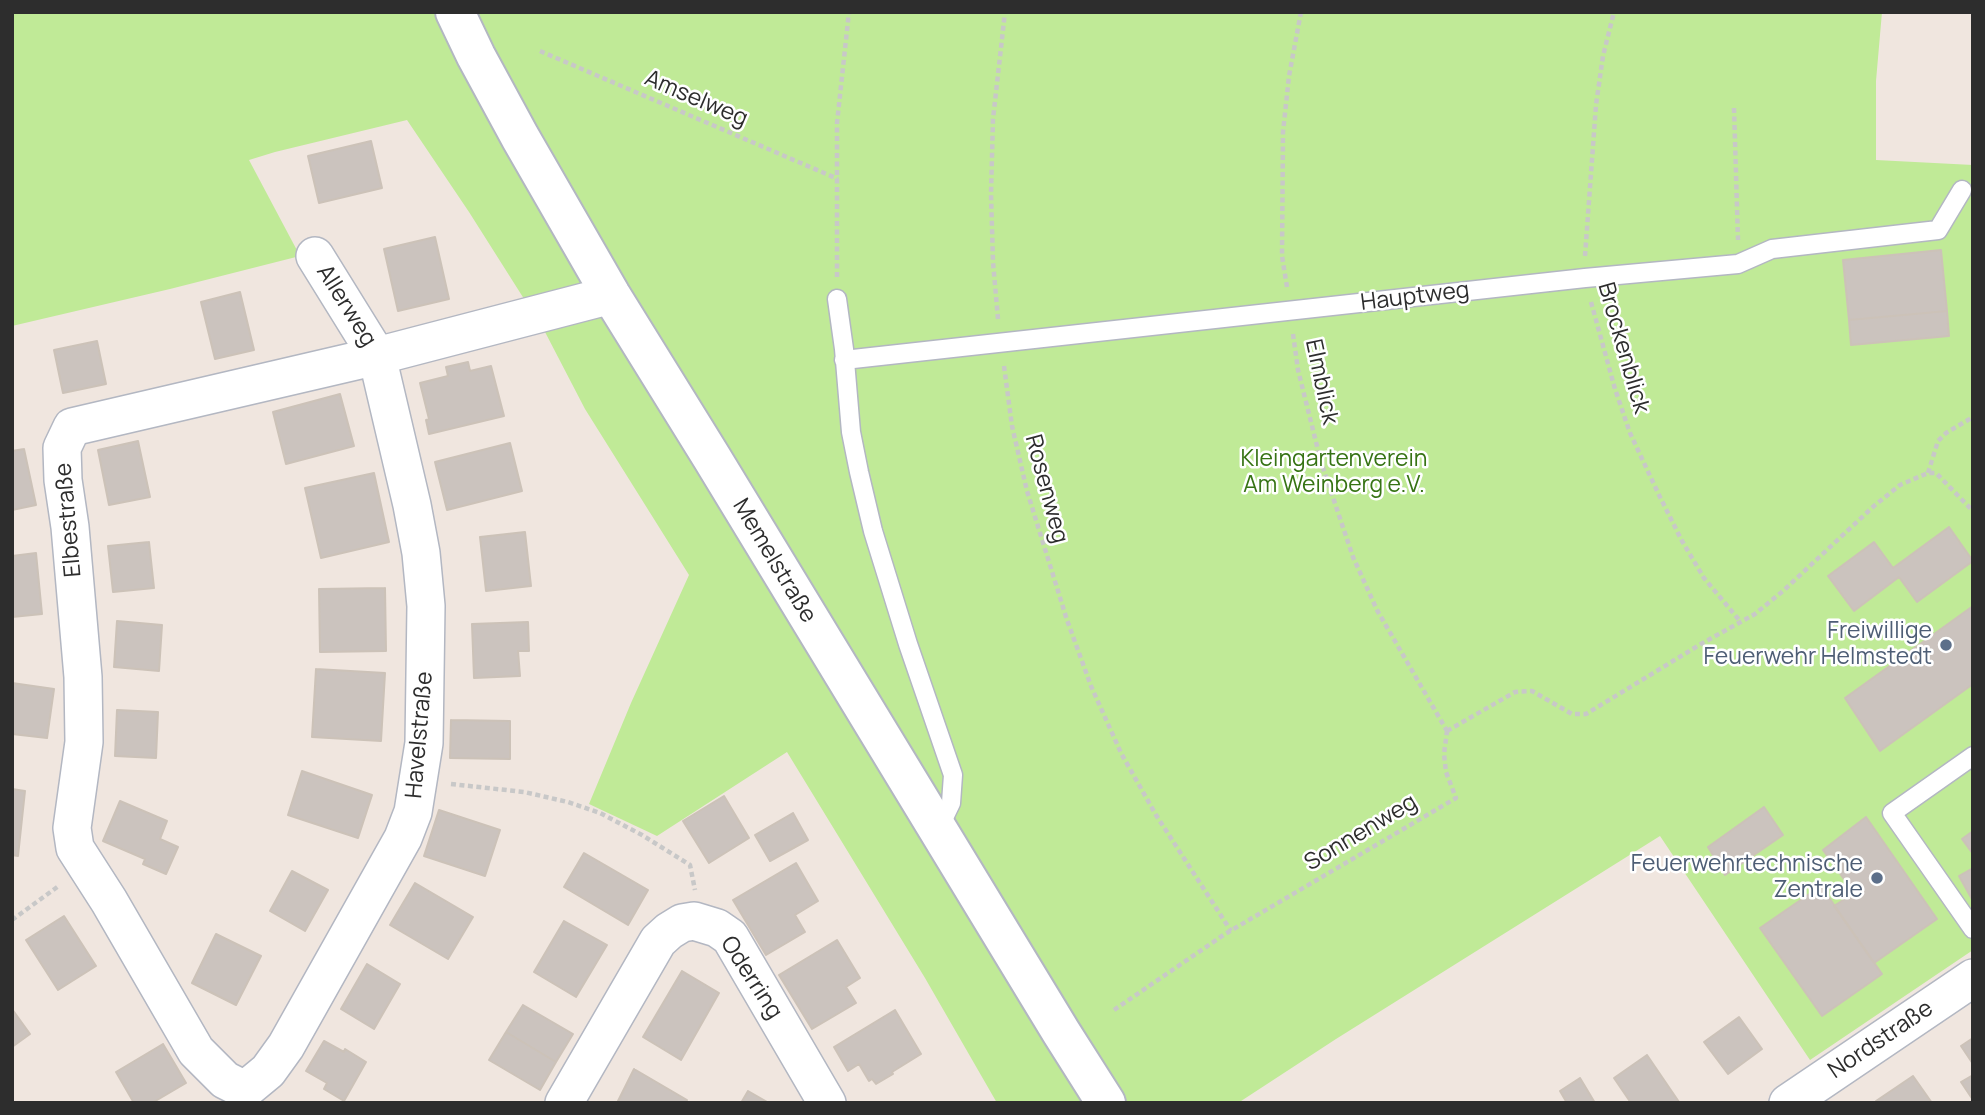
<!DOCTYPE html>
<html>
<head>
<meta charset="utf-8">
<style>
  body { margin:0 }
  #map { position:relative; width:1985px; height:1115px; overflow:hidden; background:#f0e6df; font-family:Manrope,sans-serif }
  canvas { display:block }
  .frame { position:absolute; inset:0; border:14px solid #2d2d2d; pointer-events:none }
</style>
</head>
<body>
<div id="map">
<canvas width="1985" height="1115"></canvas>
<div class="frame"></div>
</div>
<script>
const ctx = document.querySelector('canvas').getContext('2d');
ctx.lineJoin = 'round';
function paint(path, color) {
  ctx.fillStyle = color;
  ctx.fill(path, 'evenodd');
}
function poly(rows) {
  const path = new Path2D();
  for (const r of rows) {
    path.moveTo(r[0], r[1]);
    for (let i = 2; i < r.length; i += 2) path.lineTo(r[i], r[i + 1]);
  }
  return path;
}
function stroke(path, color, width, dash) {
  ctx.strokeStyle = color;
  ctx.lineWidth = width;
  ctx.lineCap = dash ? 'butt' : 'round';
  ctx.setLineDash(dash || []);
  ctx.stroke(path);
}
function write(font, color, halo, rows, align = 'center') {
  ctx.font = font + ' Manrope,sans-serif';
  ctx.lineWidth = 5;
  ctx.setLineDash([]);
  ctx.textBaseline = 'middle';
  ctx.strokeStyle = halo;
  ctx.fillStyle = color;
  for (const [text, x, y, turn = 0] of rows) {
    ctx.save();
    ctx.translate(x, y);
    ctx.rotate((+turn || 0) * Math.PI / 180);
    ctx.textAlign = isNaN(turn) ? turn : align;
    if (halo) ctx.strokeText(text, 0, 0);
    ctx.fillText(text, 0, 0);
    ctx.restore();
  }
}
const green = poly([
  [12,12,1882,12,1876,81,1876,160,1973,165,1973,950,1810,1060,1660,836,1336,1039,1238,1103,997,1103,925,978,787,752,657,836,589,804,631,703,689,575,585,409,545,332,469,212,407,120,275,152,249,160,300,256,170,289,12,326]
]);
const building = poly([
  [371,141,382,188,319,203,308,156,371,141],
  [435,237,449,299,398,311,384,249,435,237],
  [1941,250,1947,311,1849,320,1843,260,1941,250],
  [240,292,254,350,215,359,201,302,240,292],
  [1947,311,1949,336,1851,345,1849,320,1947,311],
  [97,341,106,384,63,393,54,350,97,341],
  [468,362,470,371,491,366,504,416,429,434,426,420,429,419,420,383,448,376,446,367,468,362],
  [340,394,354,446,286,464,273,412,340,394],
  [138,441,150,497,109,505,98,450,138,441],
  [510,443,522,491,447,510,435,462,510,443],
  [24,449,36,505,12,510,12,451,24,449],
  [374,473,389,542,321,558,305,488,374,473],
  [1949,527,1973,561,1917,602,1899,577,1854,611,1828,576,1874,542,1893,568,1949,527],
  [525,532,531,586,486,591,480,537,525,532],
  [149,542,154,588,113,592,108,546,149,542],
  [36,553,42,614,12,617,12,556,36,553],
  [385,588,386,651,320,652,319,589,385,588],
  [1973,606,1973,684,1880,751,1845,698,1973,606],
  [117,621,162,625,159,671,114,667,117,621],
  [528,622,529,651,518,651,520,676,474,678,472,624,528,622],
  [316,669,385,673,381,741,312,737,316,669],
  [12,683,54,689,47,738,12,734,12,683],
  [117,710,158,712,156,758,115,756,117,710],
  [451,720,510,721,510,759,450,758,451,720],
  [302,771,372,795,358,838,288,815,302,771],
  [12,789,25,791,18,856,12,855,12,789],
  [724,796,749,838,709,863,683,821,724,796],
  [120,801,167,821,160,839,178,847,166,874,143,864,145,859,103,841,120,801],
  [1764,807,1783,835,1725,875,1708,847,1764,807],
  [439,810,500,830,485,876,424,856,439,810],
  [793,813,808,840,770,861,755,835,793,813],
  [1866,817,1937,919,1874,963,1834,906,1854,893,1823,850,1866,817],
  [1973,831,1973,854,1962,839,1973,831],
  [584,853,648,890,628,925,564,887,584,853],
  [796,863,818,901,795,915,805,932,766,955,733,900,796,863],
  [1973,868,1973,901,1959,876,1973,868],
  [292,871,328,890,305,931,270,911,292,871],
  [415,883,473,917,448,959,390,925,415,883],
  [1821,886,1882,974,1822,1016,1760,928,1821,886],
  [64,916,96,966,58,990,26,940,64,916],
  [564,921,607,945,576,997,534,972,564,921],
  [216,934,261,956,236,1005,192,983,216,934],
  [837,940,860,978,846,987,856,1003,812,1029,779,975,837,940],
  [367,964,400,984,374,1029,341,1009,367,964],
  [682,971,719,993,681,1060,643,1037,682,971],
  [523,1005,573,1034,556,1062,506,1032,523,1005],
  [12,1009,30,1034,12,1047,12,1009],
  [895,1010,921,1054,892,1072,893,1074,876,1084,872,1079,869,1081,859,1064,848,1071,834,1047,895,1010],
  [1739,1017,1762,1049,1728,1074,1704,1042,1739,1017],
  [506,1032,556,1062,540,1090,489,1060,506,1032],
  [1973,1038,1973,1064,1961,1046,1973,1038],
  [324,1041,344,1052,345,1049,366,1062,344,1101,324,1089,327,1083,306,1071,324,1041],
  [163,1044,186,1083,152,1103,134,1103,116,1072,163,1044],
  [1647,1055,1679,1102,1678,1103,1631,1103,1614,1078,1647,1055],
  [634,1069,687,1100,686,1103,617,1103,634,1069],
  [1973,1075,1973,1100,1961,1082,1973,1075],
  [1913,1076,1932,1103,1877,1103,1876,1101,1913,1076],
  [1580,1078,1595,1103,1567,1103,1560,1091,1580,1078],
  [748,1091,769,1103,741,1103,748,1091]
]);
const path = poly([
  [540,51,838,179],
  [1734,108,1738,240],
  [1585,256,1596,105,1603,56,1614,12],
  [837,277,837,123,849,12],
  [1287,287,1282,256,1283,132,1289,76,1301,12],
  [1591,302,1615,389,1630,433,1659,495,1682,541,1704,578,1740,621],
  [998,319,993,262,991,194,993,119,1005,12],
  [1293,334,1298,370,1321,462,1353,557,1377,610,1447,731],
  [1004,366,1012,426,1027,491,1067,620,1091,686,1121,753,1156,815,1231,931],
  [1928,473,1938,441,1946,433,1973,417],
  [1447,731,1515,692,1532,691,1572,714,1586,714,1701,644,1755,614,1783,591,1874,506,1900,485,1928,473,1936,473,1972,510],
  [451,784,524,792,568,802,600,813,642,835,690,865,695,890],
  [12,920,60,885],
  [1114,1010,1225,934,1456,798,1446,772,1444,754,1447,731]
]);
const lane = poly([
  [837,299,844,349,851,432,859,472,873,531,908,644,953,775,951,803,938,830],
  [844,360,1585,278,1738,264,1772,249,1938,230,1962,190],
  [1973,756,1892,813,1973,929]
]);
const street = poly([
  [315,256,377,356,412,505,421,553,426,606,424,743,413,812,403,838,286,1046,268,1071,245,1090,225,1080,196,1051,109,901,75,848,72,828,84,742,83,677,70,527,63,480,62,448,72,427,377,356,611,295],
  [564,1103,658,941,669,931,682,923,694,921,717,928,730,937,827,1103],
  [1788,1103,1973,978]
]);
const secondary = poly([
  [455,12,476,56,520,137,611,295,712,458,1061,1032,1106,1103]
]);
const markers = [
  [1946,645,7,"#5c6f8a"],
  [1877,878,7,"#5c6f8a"]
];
const streetNames = [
  ["Amselweg",696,99,23],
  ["Hauptweg",1415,297,-7],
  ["Allerweg",346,306,58],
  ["Brockenblick",1623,348,74],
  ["Elmblick",1321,382,78],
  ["Rosenweg",1046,489,75],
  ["Elbestraße",69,520,-95],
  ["Memelstraße",774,561,59],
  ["Havelstraße",420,735,-85],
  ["Sonnenweg",1361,833,-31],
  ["Oderring",751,978,57],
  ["Nordstraße",1881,1040,-34]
];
const parkNames = [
  ["Kleingartenverein",1334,460],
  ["Am Weinberg e.V.",1334,486]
];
const serviceNames = [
  ["Freiwillige",1932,632],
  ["Feuerwehr Helmstedt",1932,658],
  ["Feuerwehrtechnische",1863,865],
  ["Zentrale",1863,891]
];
paint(green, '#c0ea97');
paint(building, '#cbc3be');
stroke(building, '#ccc2b8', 2);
stroke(lane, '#b3b7c2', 21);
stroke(street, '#b3b7c2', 40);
stroke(secondary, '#b3b7c2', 42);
stroke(path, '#c8c8c8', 4.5, [5, 3.5]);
stroke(lane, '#fff', 18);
stroke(street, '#fff', 37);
stroke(secondary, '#fff', 38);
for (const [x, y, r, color] of markers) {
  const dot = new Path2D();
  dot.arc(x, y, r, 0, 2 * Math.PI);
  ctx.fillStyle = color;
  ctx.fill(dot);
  stroke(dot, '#fff', 2.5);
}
write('23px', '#2d2d2d', '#fff', streetNames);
write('23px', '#367314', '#fff', parkNames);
write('23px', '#4e5e75', '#fff', serviceNames, 'right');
</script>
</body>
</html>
